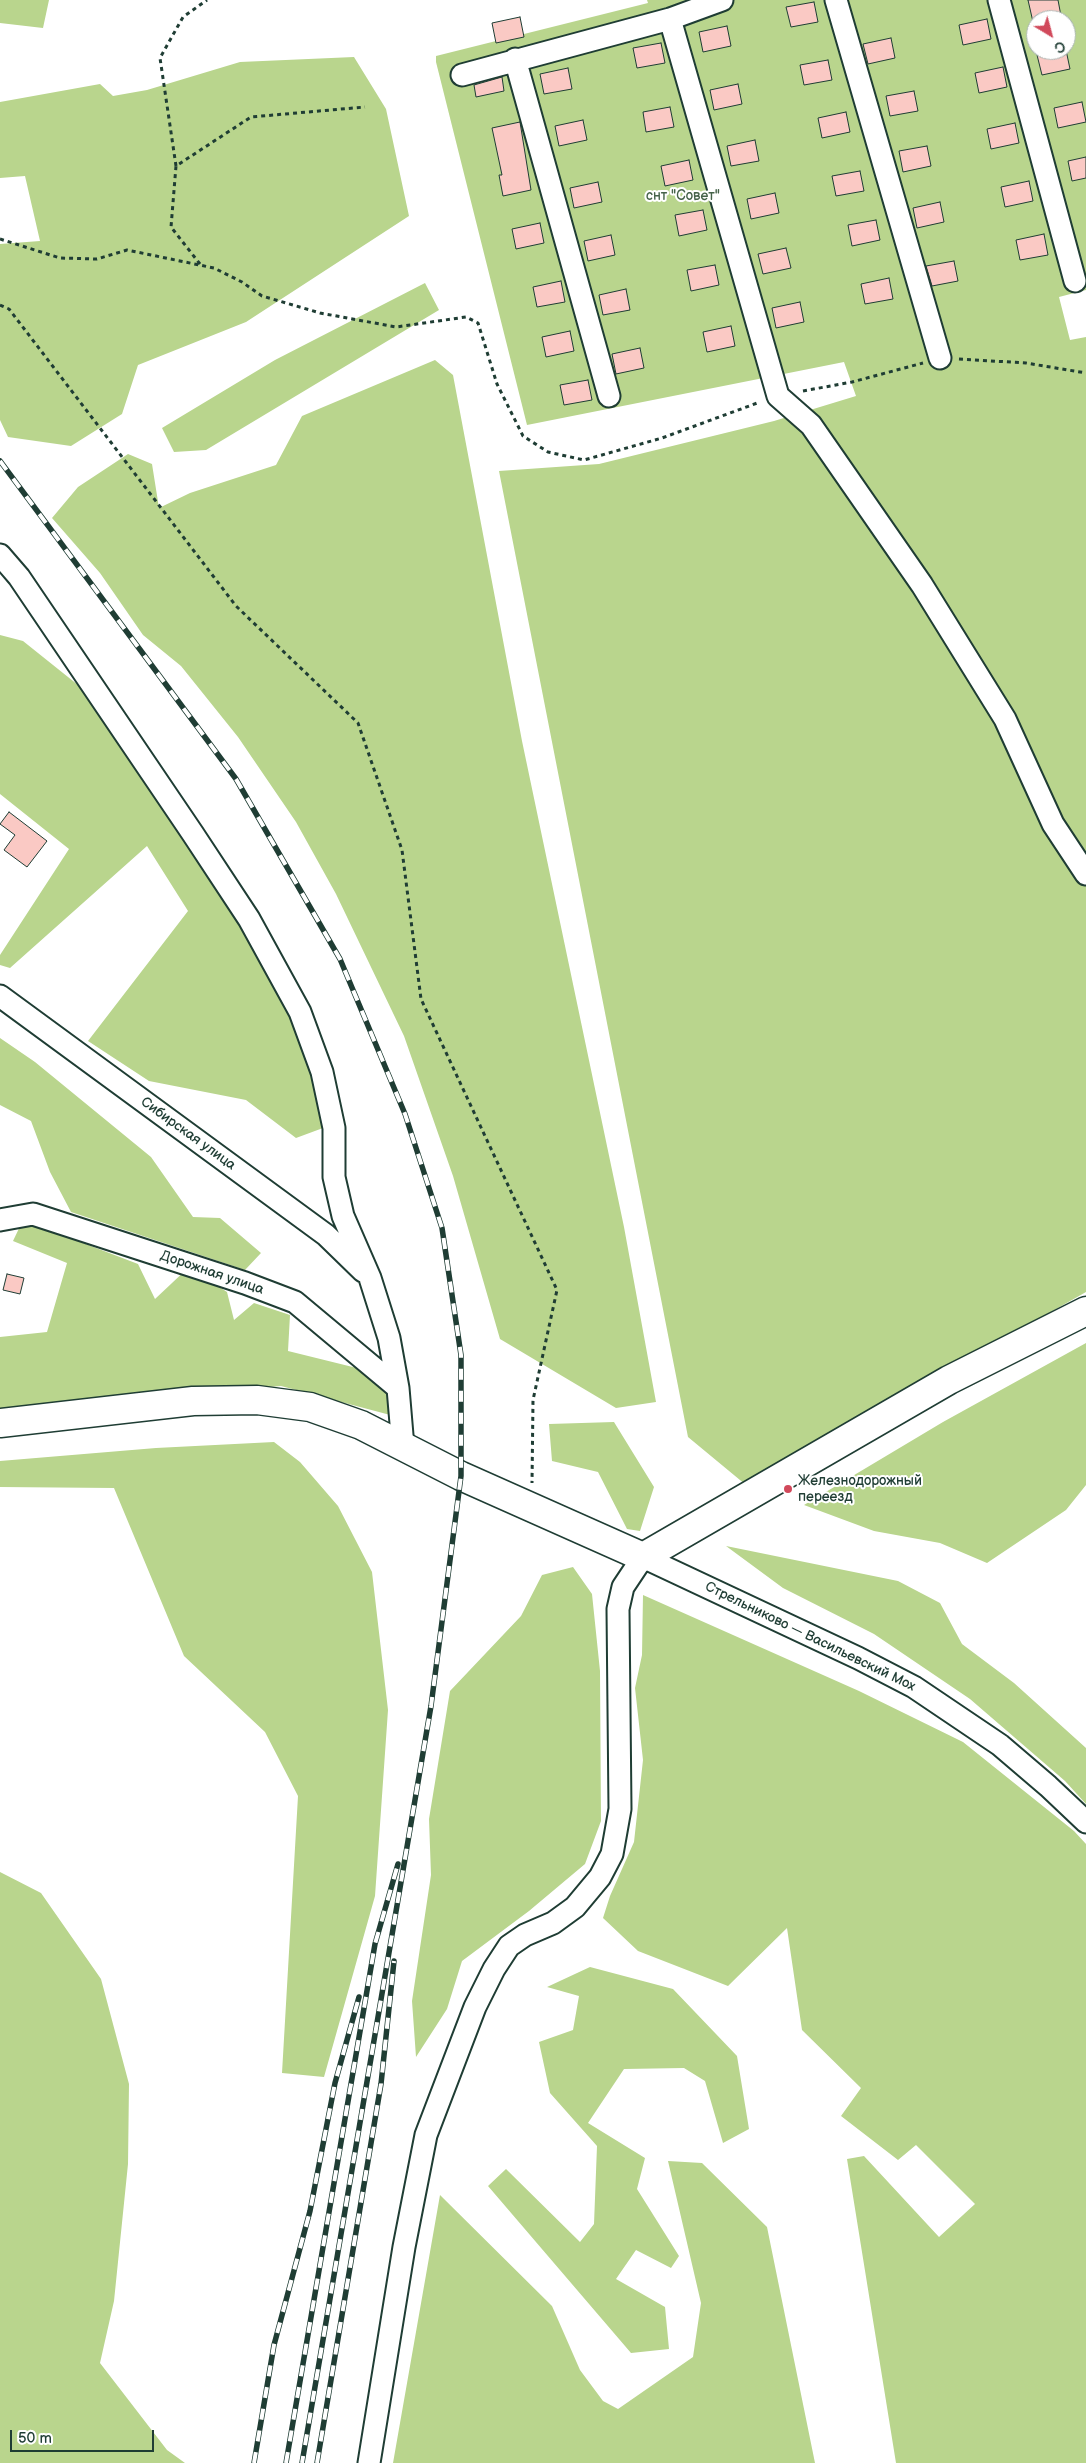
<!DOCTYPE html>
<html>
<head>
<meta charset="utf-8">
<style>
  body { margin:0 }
  #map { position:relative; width:1086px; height:2463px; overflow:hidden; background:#fff; font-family:"Balsamiq Sans",sans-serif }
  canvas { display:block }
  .north { position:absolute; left:1026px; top:10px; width:50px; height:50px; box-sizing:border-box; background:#fff; border:1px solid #a5b1ae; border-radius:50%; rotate:143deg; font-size:14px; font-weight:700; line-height:20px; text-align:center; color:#1f3d34 }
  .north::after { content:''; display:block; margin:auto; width:18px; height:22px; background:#d1495b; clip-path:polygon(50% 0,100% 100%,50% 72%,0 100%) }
  .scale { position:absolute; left:10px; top:2430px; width:144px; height:22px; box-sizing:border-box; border:2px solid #1f3d34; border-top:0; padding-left:6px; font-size:15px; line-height:18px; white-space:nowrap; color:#1f3d34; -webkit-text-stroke:4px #fff; paint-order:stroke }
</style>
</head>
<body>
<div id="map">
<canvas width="1086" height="2463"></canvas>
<div class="north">С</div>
<div class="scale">50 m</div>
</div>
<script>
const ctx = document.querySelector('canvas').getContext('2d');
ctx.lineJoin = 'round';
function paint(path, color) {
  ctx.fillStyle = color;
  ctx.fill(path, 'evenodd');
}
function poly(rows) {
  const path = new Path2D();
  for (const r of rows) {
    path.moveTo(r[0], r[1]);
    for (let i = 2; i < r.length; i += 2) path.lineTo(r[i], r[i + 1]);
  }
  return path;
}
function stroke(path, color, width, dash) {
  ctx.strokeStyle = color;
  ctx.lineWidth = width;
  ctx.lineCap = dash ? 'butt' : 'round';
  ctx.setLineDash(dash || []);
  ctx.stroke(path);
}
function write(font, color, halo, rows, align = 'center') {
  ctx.font = font + ' "Balsamiq Sans",sans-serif';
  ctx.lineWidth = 4;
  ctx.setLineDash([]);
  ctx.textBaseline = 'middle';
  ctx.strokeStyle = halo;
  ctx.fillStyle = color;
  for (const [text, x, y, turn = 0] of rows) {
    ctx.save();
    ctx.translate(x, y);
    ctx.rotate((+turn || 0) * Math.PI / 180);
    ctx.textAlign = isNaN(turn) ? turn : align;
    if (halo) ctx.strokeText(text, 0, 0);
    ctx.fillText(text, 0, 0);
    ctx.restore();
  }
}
const green = poly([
  [0,0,49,0,43,28,0,23],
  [647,0,1086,0,1086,290,1059,297,1070,340,1086,337,1086,1292,746,1485,688,1437,499,471,599,464,774,421,856,396,844,362,527,425,436,62,436,56,648,3],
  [1036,20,1066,20,1066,50,1036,50],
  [354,57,386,109,409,216,246,322,138,365,122,414,71,446,8,437,0,420,0,244,40,241,25,176,0,178,0,102,100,84,113,96,147,90,240,62],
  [425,283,439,310,206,450,174,452,162,428,275,360],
  [435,360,453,375,522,741,624,1227,656,1402,616,1408,500,1339,453,1176,404,1036,336,894,296,822,238,737,181,666,143,635,100,573,52,518,78,487,128,454,152,464,159,508,190,493,276,465,302,416],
  [0,635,23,641,78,685,144,776,257,946,309,1054,323,1128,296,1138,246,1100,149,1081,88,1041,188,911,147,846,10,968,0,965,0,955,69,849,0,794],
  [0,1038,35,1062,151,1157,193,1217,220,1218,261,1253,245,1270,71,1212,50,1172,31,1121,0,1105],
  [23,1220,138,1264,155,1299,189,1267,227,1292,234,1320,254,1303,290,1315,288,1351,381,1374,394,1416,281,1386,0,1409,0,1337,47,1332,67,1263,13,1241],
  [1086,1343,1086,1485,1066,1510,987,1563,940,1543,874,1531,804,1505,943,1422],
  [614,1422,654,1487,640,1531,627,1529,598,1472,552,1461,549,1424],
  [274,1442,300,1462,338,1506,372,1572,388,1710,375,1896,324,2077,282,2073,298,1796,265,1732,184,1656,114,1488,0,1487,0,1461,156,1448],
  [726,1546,898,1581,940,1603,962,1644,1014,1683,1086,1748,1086,1804,1065,1781,970,1699,874,1634,783,1588],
  [573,1567,592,1594,600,1671,601,1821,585,1864,529,1911,462,1961,447,2009,416,2057,412,2001,431,1875,429,1819,450,1691,521,1616,542,1575],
  [643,1595,859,1691,963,1742,1074,1831,1086,1844,1086,2463,896,2463,847,2159,864,2156,939,2237,975,2204,916,2145,898,2160,841,2116,861,2088,802,2030,787,1928,728,1986,638,1951,603,1918,610,1896,634,1842,643,1760,635,1688,642,1655],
  [0,1872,41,1893,101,1979,129,2084,128,2164,114,2301,100,2363,167,2450,185,2463,0,2463],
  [590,1967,673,1989,737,2056,749,2129,723,2143,705,2081,684,2068,624,2069,588,2123,645,2158,637,2189,679,2256,671,2268,636,2250,616,2279,665,2307,669,2349,631,2353,488,2186,506,2169,580,2242,594,2224,597,2146,550,2093,539,2042,573,2030,579,1996,547,1987],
  [668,2161,702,2163,767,2227,815,2463,393,2463,440,2195,552,2306,580,2370,603,2401,618,2409,693,2357,701,2303]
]);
const building = poly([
  [1028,0,1058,0,1061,16,1033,22,1028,0],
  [814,2,818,22,791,27,786,7,814,2],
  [520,17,524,37,496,43,492,23,520,17],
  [987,19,991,39,963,45,959,25,987,19],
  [727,26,731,46,703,52,699,32,727,26],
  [891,38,895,58,868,64,863,44,891,38],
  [661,43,665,63,637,68,633,48,661,43],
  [1059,50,1066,50,1070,69,1042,75,1037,55,1059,50],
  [828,60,832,80,804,85,800,65,828,60],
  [1003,67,1007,87,979,93,975,73,1003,67],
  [568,68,572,89,544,94,540,74,568,68],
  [502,77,504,91,476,97,474,85,502,77],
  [738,84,742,104,714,110,710,90,738,84],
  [914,91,918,111,890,116,886,96,914,91],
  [1082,102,1086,122,1058,128,1054,108,1082,102],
  [670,107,674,127,646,132,643,112,670,107],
  [846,112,850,132,822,138,818,118,846,112],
  [583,120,587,140,559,146,555,126,583,120],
  [520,122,531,190,503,196,499,175,502,175,492,128,520,122],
  [1015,123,1019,143,991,149,987,129,1015,123],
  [755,140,759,161,731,166,727,146,755,140],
  [927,146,931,166,903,172,899,151,927,146],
  [1086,157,1086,178,1072,181,1068,161,1086,157],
  [689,160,693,180,665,186,661,166,689,160],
  [860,171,864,191,836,196,832,176,860,171],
  [1029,181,1033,201,1005,207,1001,187,1029,181],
  [598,182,602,202,574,208,570,188,598,182],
  [775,193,779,213,751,219,747,199,775,193],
  [940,202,944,222,917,228,913,208,940,202],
  [703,210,707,230,679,236,675,215,703,210],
  [876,220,880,240,852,246,848,225,876,220],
  [540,223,544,243,516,249,512,229,540,223],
  [1044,234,1048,255,1020,260,1016,240,1044,234],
  [611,235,615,255,588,261,584,241,611,235],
  [786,248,791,268,763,274,758,254,786,248],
  [954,261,958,281,932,286,926,266,954,261],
  [715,265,719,285,691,291,687,270,715,265],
  [889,278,893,299,865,304,861,284,889,278],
  [561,281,565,302,537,307,533,287,561,281],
  [626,289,630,310,603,315,599,295,626,289],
  [800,302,804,322,776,328,772,308,800,302],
  [731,326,735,346,707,352,703,332,731,326],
  [570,331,574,351,546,357,542,337,570,331],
  [640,348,644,368,616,374,612,354,640,348],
  [588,380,592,400,564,405,560,385,588,380],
  [9,812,47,841,27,867,4,850,15,835,0,824,9,812],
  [7,1274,24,1278,20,1294,3,1290,7,1274]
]);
const path = poly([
  [176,166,160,58,183,17,207,0],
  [0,239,60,258,97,259,127,250,214,268,242,282,262,296,320,313,396,327,466,317,478,323,497,384,523,436,548,452,584,460,662,438,760,402],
  [200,264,171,227,176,166,251,117,365,107],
  [0,305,9,309,236,606,358,723,402,850,421,999,557,1290,533,1400,532,1483],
  [959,359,1026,363,1086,373],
  [803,391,852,382,923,363]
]);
const minor = poly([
  [836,0,940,358],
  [999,0,1075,281],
  [670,19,778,396,811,425,922,585,1005,719,1053,824,1086,874],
  [515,59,609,396],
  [462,75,670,19,722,0],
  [0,555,19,577,193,834,249,919,300,1012,322,1072,334,1128,334,1177,343,1216,370,1278,389,1338,398,1388,403,1447],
  [0,996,326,1235,363,1271],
  [0,1220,33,1214,245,1283,295,1302,398,1388],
  [369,2463,404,2247,426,2135,475,2007,494,1969,509,1946,525,1935,553,1923,575,1907,600,1877,612,1854,620,1809,618,1609,623,1587,643,1557,858,1658,914,1687,1000,1745,1048,1786,1086,1822]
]);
const major = poly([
  [0,1423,193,1401,257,1400,310,1407,361,1425,461,1476,643,1557,949,1380,1086,1311]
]);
const rail = poly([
  [0,461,236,779,340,959,405,1114,442,1228,461,1355,461,1476,431,1706,302,2463],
  [254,2463,274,2345,310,2211,335,2083,359,1997],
  [286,2463,375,1944,398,1864],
  [317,2463,381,2084,394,1961]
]);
const markers = [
  [788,1489,5,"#d1495b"]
];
const parkNames = [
  ["снт \"Совет\"",683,196]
];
const streetNames = [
  ["Сибирская улица",188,1134,36],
  ["Дорожная улица",212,1273,19],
  ["Стрельниково — Васильевский Мох",810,1637,26]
];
const poiNames = [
  ["Железнодорожный",798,1481],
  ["переезд",798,1497]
];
paint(green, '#b9d58d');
paint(building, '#fac9c4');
stroke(building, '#1f3d34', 1);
stroke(minor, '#1f3d34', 25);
stroke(major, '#1f3d34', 31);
stroke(path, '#1f3d34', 3, [4, 4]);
stroke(minor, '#fff', 21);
stroke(major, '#fff', 28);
stroke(rail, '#1f3d34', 5.5);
stroke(rail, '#fff', 4, [11]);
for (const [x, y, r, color] of markers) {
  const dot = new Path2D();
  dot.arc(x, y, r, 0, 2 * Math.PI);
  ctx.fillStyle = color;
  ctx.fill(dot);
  stroke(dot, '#fff', 2);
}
write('14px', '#46634a', '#fff', parkNames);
write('14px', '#1f3d34', '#fff', streetNames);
write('14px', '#1f3d34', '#fff', poiNames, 'left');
</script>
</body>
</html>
